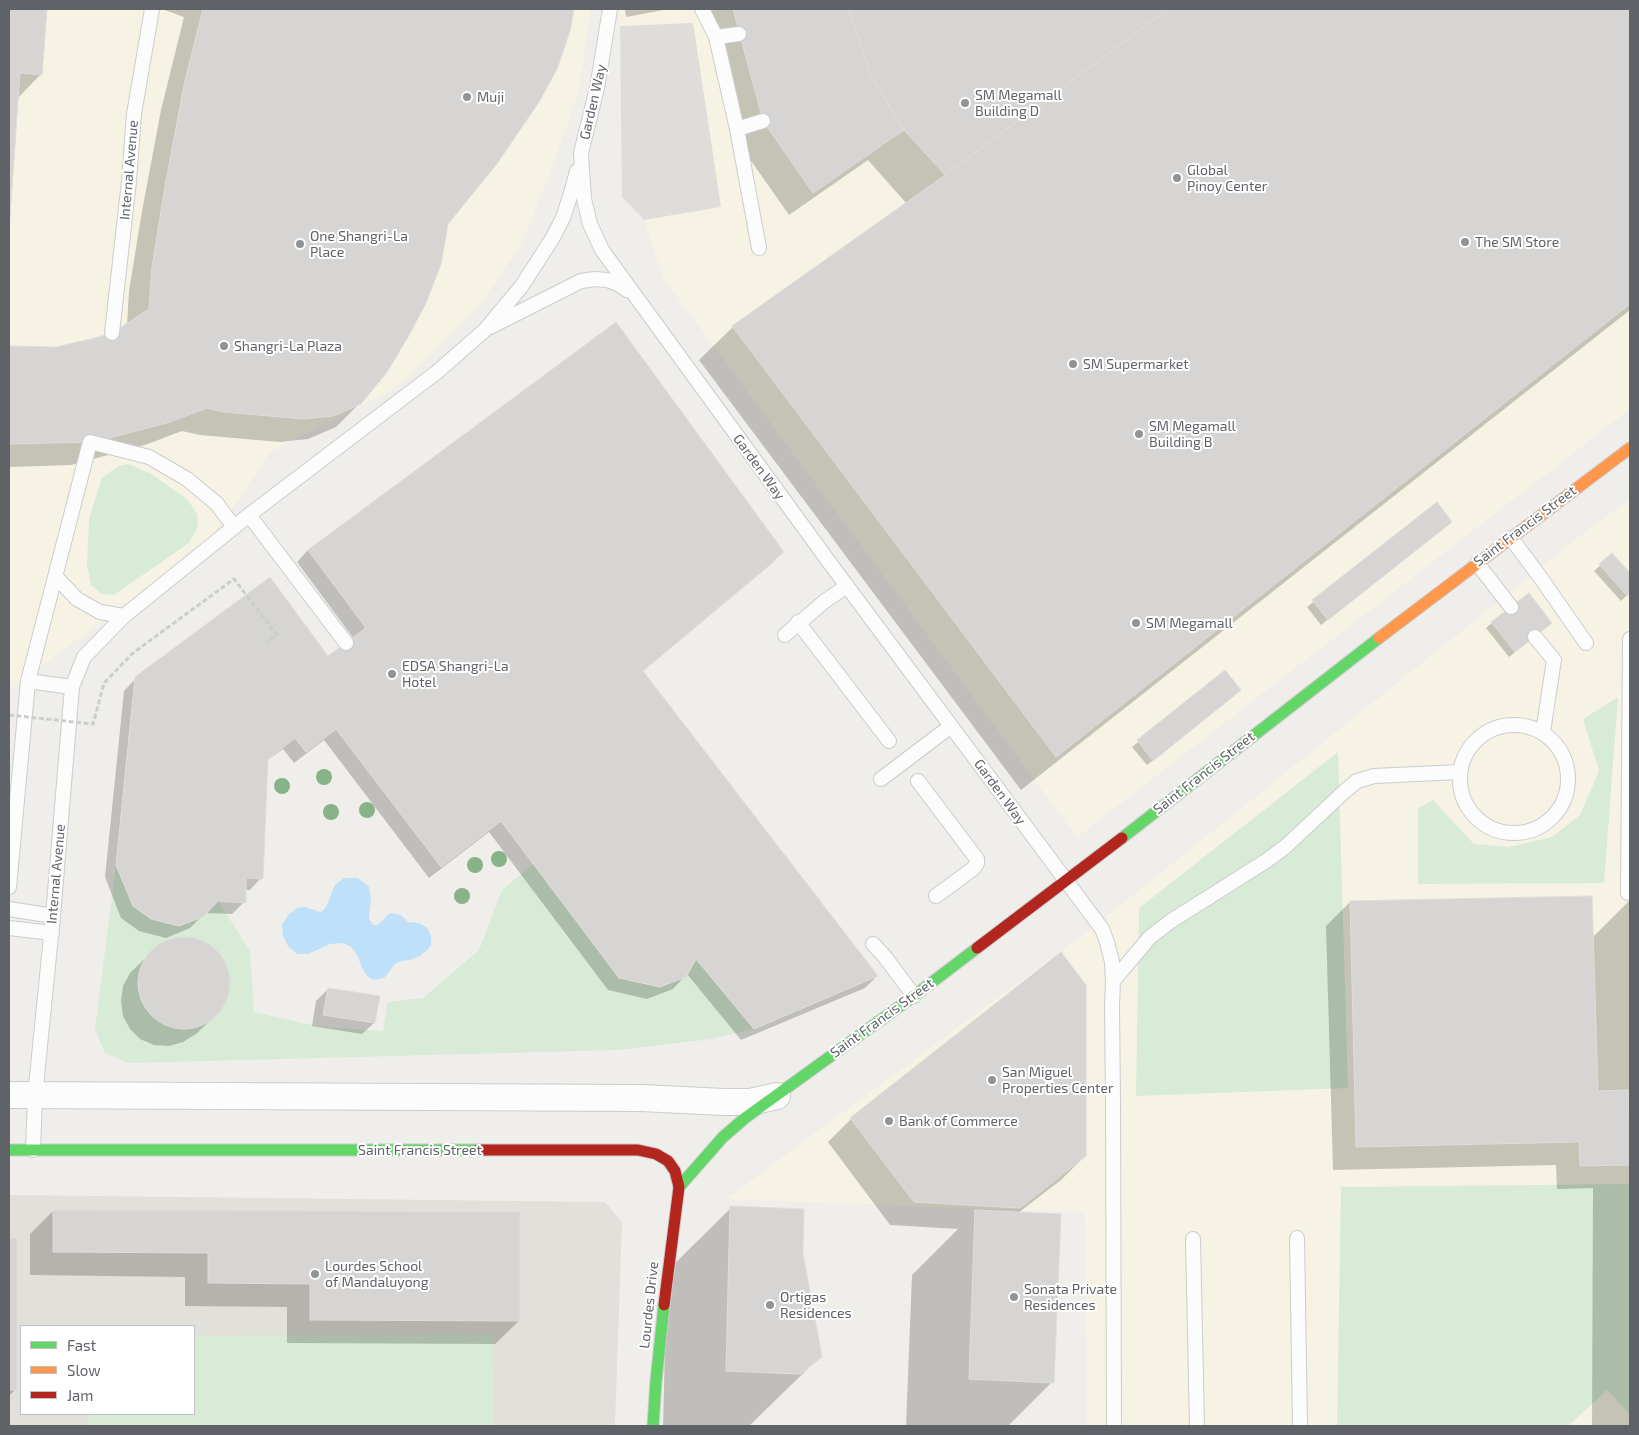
<!DOCTYPE html>
<html>
<head>
<meta charset="utf-8">
<style>
  body { margin:0 }
  #map { position:relative; width:1639px; height:1435px; overflow:hidden; background:#efeeea; font-family:"Exo 2",sans-serif }
  canvas { display:block }
  .frame { position:absolute; inset:0; border:10px solid #5f6368; pointer-events:none }
  .legend { position:absolute; left:20px; top:1325px; width:175px; height:90px; box-sizing:border-box; background:#fff; border:1px solid #bfc1c3; margin:0; padding:6px 9px; list-style:none; font-size:15px; color:#5f6368 }
  .legend li { display:flex; align-items:center; gap:10px; height:25px }
  .legend b { width:25px; border:1px solid #bfc1c3 }
</style>
</head>
<body>
<div id="map">
<canvas width="1639" height="1435"></canvas>
<div class="frame"></div>
<ul class="legend">
<li><b style="height:6px;background:#63d668"></b>Fast</li>
<li><b style="height:6px;background:#ff974d"></b>Slow</li>
<li><b style="height:6px;background:#b3261e"></b>Jam</li>
</ul>
</div>
<script>
const ctx = document.querySelector('canvas').getContext('2d');
ctx.lineJoin = 'round';
function paint(path, color) {
  ctx.fillStyle = color;
  ctx.fill(path, 'evenodd');
}
function poly(rows) {
  const path = new Path2D();
  for (const r of rows) {
    if (r.length === 3) {
      path.moveTo(r[0] + r[2], r[1]);
      path.arc(r[0], r[1], r[2], 0, 2 * Math.PI);
      continue;
    }
    path.moveTo(r[0], r[1]);
    for (let i = 2; i < r.length; i += 2) path.lineTo(r[i], r[i + 1]);
  }
  return path;
}
function stroke(path, color, width, dash) {
  ctx.strokeStyle = color;
  ctx.lineWidth = width;
  ctx.lineCap = dash ? 'butt' : 'round';
  ctx.setLineDash(dash || []);
  ctx.stroke(path);
}
function write(font, color, halo, rows, align = 'center') {
  ctx.font = font + ' "Exo 2",sans-serif';
  ctx.lineWidth = 4;
  ctx.setLineDash([]);
  ctx.textBaseline = 'middle';
  ctx.strokeStyle = halo;
  ctx.fillStyle = color;
  for (const [text, x, y, turn = 0] of rows) {
    ctx.save();
    ctx.translate(x, y);
    ctx.rotate((+turn || 0) * Math.PI / 180);
    ctx.textAlign = isNaN(turn) ? turn : align;
    if (halo) ctx.strokeText(text, 0, 0);
    ctx.fillText(text, 0, 0);
    ctx.restore();
  }
}
const commercial = poly([
  [9,9,590,9,590,16,578,94,550,172,522,242,481,304,397,387,270,452,232,509,194,557,105,619,9,690],
  [619,9,1630,9,1630,409,1077,837,662,276,644,220,721,206,693,23,620,26],
  [1630,499,1630,1426,1087,1426,1085,1212,726,1199,1091,929,1584,533]
]);
const industrial = poly([
  [693,23,721,207,644,220,622,197,620,26]
]);
const education = poly([
  [9,1195,605,1202,622,1222,615,1426,9,1426],
  [21,1326,194,1326,194,1414,21,1414]
]);
const green = poly([
  [128,464,150,473,188,500,197,514,198,526,189,543,114,595,102,594,91,585,87,564,89,519,102,478,118,466],
  [1618,697,1604,883,1418,884,1418,808,1433,800,1474,844,1509,847,1552,837,1580,815,1599,771,1583,719],
  [1338,752,1348,1088,1136,1096,1139,908],
  [533,864,619,978,660,987,686,977,696,959,754,1029,711,1039,618,1050,129,1063,105,1053,95,1029,116,865,133,906,151,919,179,926,203,917,218,901,250,951,254,1012,316,1026,383,1031,388,1002,423,998,479,950,502,890],
  [1630,1184,1630,1414,1607,1390,1568,1426,1337,1426,1341,1187],
  [493,1335,494,1426,88,1426,87,1414,194,1414,194,1336]
]);
const water = poly([
  [344,878,358,878,369,887,371,899,369,919,373,925,378,925,390,913,401,915,408,922,419,923,427,928,431,936,431,945,428,949,420,956,410,960,401,961,395,964,385,977,379,979,373,980,367,976,361,966,358,956,351,947,343,943,330,944,308,954,297,954,288,946,283,936,282,925,288,915,297,908,305,907,321,912,326,907,335,885]
]);
const shadow = poly([
  [9,9,46,9,41,74,17,99,9,214],
  [162,9,573,9,569,30,447,224,360,403,336,427,308,439,280,442,200,435,182,431,145,445,71,465,9,467,9,347,56,349,113,334,127,325,129,291,142,211,161,110,184,17],
  [625,9,669,9,626,17],
  [705,9,1630,9,1630,310,1021,790,699,360,733,327,907,204,868,160,789,215,740,145],
  [615,324,783,552,771,564,642,672,877,976,865,988,741,1040,687,974,673,989,647,999,608,990,489,832,429,878,324,740,294,763,283,749,266,761,261,878,250,890,245,890,244,902,232,914,205,913,190,928,166,938,139,931,121,918,105,877,124,691,136,678,328,658,354,639,297,562,308,550],
  [1437,504,1451,522,1321,625,1307,607],
  [1612,555,1630,575,1630,592,1621,601,1594,571],
  [1492,623,1545,628,1509,657,1486,628],
  [1225,672,1234,696,1147,765,1132,747],
  [1630,900,1630,1426,1592,1426,1593,1188,1557,1189,1556,1165,1333,1170,1326,926,1350,902,1592,938],
  [188,938,202,942,214,950,223,961,228,976,229,990,224,1004,215,1016,196,1034,183,1042,169,1046,154,1045,140,1039,130,1029,123,1016,121,1001,123,986,130,973,159,945,173,939],
  [328,989,374,1023,362,1034,312,1026,316,1001],
  [851,1119,1085,1156,1061,1180,1018,1213,1052,1382,1008,1426,906,1426,912,1275,958,1229,890,1225,828,1142],
  [731,1208,802,1253,821,1356,749,1426,663,1426,667,1271],
  [53,1211,519,1321,495,1344,287,1343,287,1307,185,1306,185,1277,30,1275,30,1234],
  [9,1240,15,1240,15,1390,9,1396]
]);
const building = poly([
  [9,9,47,9,42,75,20,73,9,232,9,9],
  [203,9,574,9,570,31,557,69,539,102,496,165,448,224,441,264,426,303,408,337,387,372,361,404,333,416,304,419,224,412,207,408,170,422,95,442,9,444,9,346,56,347,91,339,112,333,149,309,152,267,165,186,184,85,203,9],
  [733,9,849,9,871,76,904,130,813,193,763,121,733,9],
  [849,9,1168,9,945,175,904,130,871,76,849,9],
  [1168,9,1630,9,1630,304,1056,757,732,326,945,175,1168,9],
  [616,322,784,552,643,671,878,976,754,1029,696,959,686,977,660,987,619,978,501,821,441,867,336,729,306,752,295,738,268,759,263,879,246,878,246,903,218,901,203,917,179,926,151,919,133,906,116,865,135,677,270,577,328,656,366,628,308,550,616,322],
  [1437,502,1452,522,1328,620,1312,600,1437,502],
  [1612,553,1630,573,1630,593,1627,596,1599,564,1612,553],
  [1529,593,1552,623,1515,652,1491,622,1529,593],
  [1225,670,1241,690,1153,761,1137,740,1225,670],
  [1592,896,1598,1091,1629,1090,1630,1165,1580,1166,1579,1142,1356,1147,1350,901,1592,896],
  [184,983,46],
  [1061,952,1086,985,1086,1156,1020,1208,914,1202,850,1118,1061,952],
  [328,988,380,996,375,1023,323,1015,328,988],
  [730,1206,804,1209,803,1253,822,1357,800,1374,726,1371,730,1206],
  [53,1210,520,1212,520,1321,310,1320,310,1284,208,1283,208,1253,53,1252,53,1210],
  [975,1210,1061,1214,1054,1383,969,1379,975,1210],
  [9,1238,17,1238,17,1390,9,1390,9,1238]
]);
const lane = poly([
  [610,9,597,88,581,153,584,199,590,224,602,250,829,562,1102,929,1107,942,1112,962,1113,981,1112,1006,1113,1101,1114,1426],
  [702,9,716,37,737,129,759,248],
  [716,37,739,34],
  [737,129,763,121],
  [490,327,581,281,595,279,607,280,618,284,627,290],
  [112,333,129,181,134,114,152,9],
  [249,515,346,643],
  [1511,538,1540,577,1586,643],
  [1477,563,1511,607],
  [56,577,77,599,100,612,124,616],
  [798,622,889,741],
  [785,635,825,601,847,586],
  [1535,637,1554,660,1543,732],
  [28,681,72,687],
  [1514,779,54],
  [881,779,951,726],
  [918,781,977,859,977,863,974,868,936,896],
  [9,887,28,681,90,442,149,457,187,479,217,504,234,527],
  [1628,893,1630,639],
  [9,909,53,916],
  [9,928,52,933],
  [873,944,885,957,914,996],
  [1113,981,1150,937,1171,921,1266,861,1285,847,1345,791,1357,781,1374,776,1460,772],
  [33,1150,35,1096,53,916,72,687,84,657,124,616,249,515,437,372,485,330,521,287,552,239,563,218,572,190,577,171],
  [1297,1238,1300,1426],
  [1193,1239,1197,1426]
]);
const street = poly([
  [9,1095,641,1098,724,1102,750,1102,777,1096]
]);
const fast = poly([
  [1122,838,1379,638],
  [9,1150,478,1150],
  [679,1187,723,1137,745,1118,914,996,977,948],
  [653,1426,656,1381,664,1305]
]);
const slow = poly([
  [1379,638,1630,448]
]);
const jam = poly([
  [977,948,1122,838],
  [478,1150,638,1150,656,1154,668,1161,675,1171,679,1187,664,1305]
]);
const pathBridge = poly([
  [9,715,93,724,104,683,133,653,234,579,277,635,267,642]
]);
const trees = [
  [324,777],
  [282,786],
  [367,810],
  [331,812],
  [499,859],
  [475,865],
  [462,896]
];
const markers = [
  [467,97,5,"#919496"],
  [965,103,5,"#919496"],
  [1177,178,5,"#919496"],
  [1465,242,5,"#919496"],
  [300,244,5,"#919496"],
  [224,346,5,"#919496"],
  [1073,364,5,"#919496"],
  [1139,434,5,"#919496"],
  [1136,623,5,"#919496"],
  [392,674,5,"#919496"],
  [992,1080,5,"#919496"],
  [889,1121,5,"#919496"],
  [315,1274,5,"#919496"],
  [1014,1297,5,"#919496"],
  [770,1305,5,"#919496"]
];
const poiNames = [
  ["SM Megamall",975,95],
  ["Building D",975,111],
  ["Muji",477,97],
  ["Global",1187,170],
  ["Pinoy Center",1187,186],
  ["One Shangri-La",310,236],
  ["Place",310,252],
  ["The SM Store",1475,242],
  ["Shangri-La Plaza",234,346],
  ["SM Supermarket",1083,364],
  ["SM Megamall",1149,426],
  ["Building B",1149,442],
  ["SM Megamall",1146,623],
  ["EDSA Shangri-La",402,666],
  ["Hotel",402,682],
  ["San Miguel",1002,1072],
  ["Properties Center",1002,1088],
  ["Bank of Commerce",899,1121],
  ["Lourdes School",325,1266],
  ["of Mandaluyong",325,1282],
  ["Sonata Private",1024,1289],
  ["Residences",1024,1305],
  ["Ortigas",780,1297],
  ["Residences",780,1313]
];
const streetNames = [
  ["Garden Way",593,102,-77],
  ["Internal Avenue",129,170,-85],
  ["Garden Way",759,467,54],
  ["Saint Francis Street",1525,526,-37],
  ["Saint Francis Street",1204,773,-38],
  ["Garden Way",1000,792,54],
  ["Internal Avenue",56,874,-85],
  ["Saint Francis Street",882,1018,-36],
  ["Saint Francis Street",420,1150],
  ["Lourdes Drive",649,1305,-84]
];
paint(commercial, '#f7f3e4');
paint(industrial, '#dfddda');
paint(education, '#e2e0da');
paint(green, '#d8ebd6');
paint(water, '#bfe0f9');
paint(shadow, '#0003');
paint(building, '#d6d5d3');
stroke(building, '#deddd9', 1);
stroke(lane, '#cbcccc', 16);
stroke(street, '#cbcccc', 28);
stroke(fast, '#cacacb', 13);
stroke(slow, '#cacacb', 13);
stroke(jam, '#cacacb', 13);
stroke(lane, '#fdfcfc', 14);
stroke(street, '#fdfcfc', 26);
stroke(fast, '#63d668', 11);
stroke(slow, '#ff974d', 11);
stroke(jam, '#b3261e', 11);
stroke(pathBridge, '#cacfcc', 3, [5, 2.5]);
ctx.fillStyle = '#88b388';
for (const [x, y] of trees) {
  ctx.beginPath();
  ctx.arc(x, y, 8, 0, 2 * Math.PI);
  ctx.fill();
}
for (const [x, y, r, color] of markers) {
  const dot = new Path2D();
  dot.arc(x, y, r, 0, 2 * Math.PI);
  ctx.fillStyle = color;
  ctx.fill(dot);
  stroke(dot, '#fff', 2);
}
write('14px', '#5f6368', '#fff', poiNames, 'left');
write('14px', '#5f6368', '#fff', streetNames);
</script>
</body>
</html>
